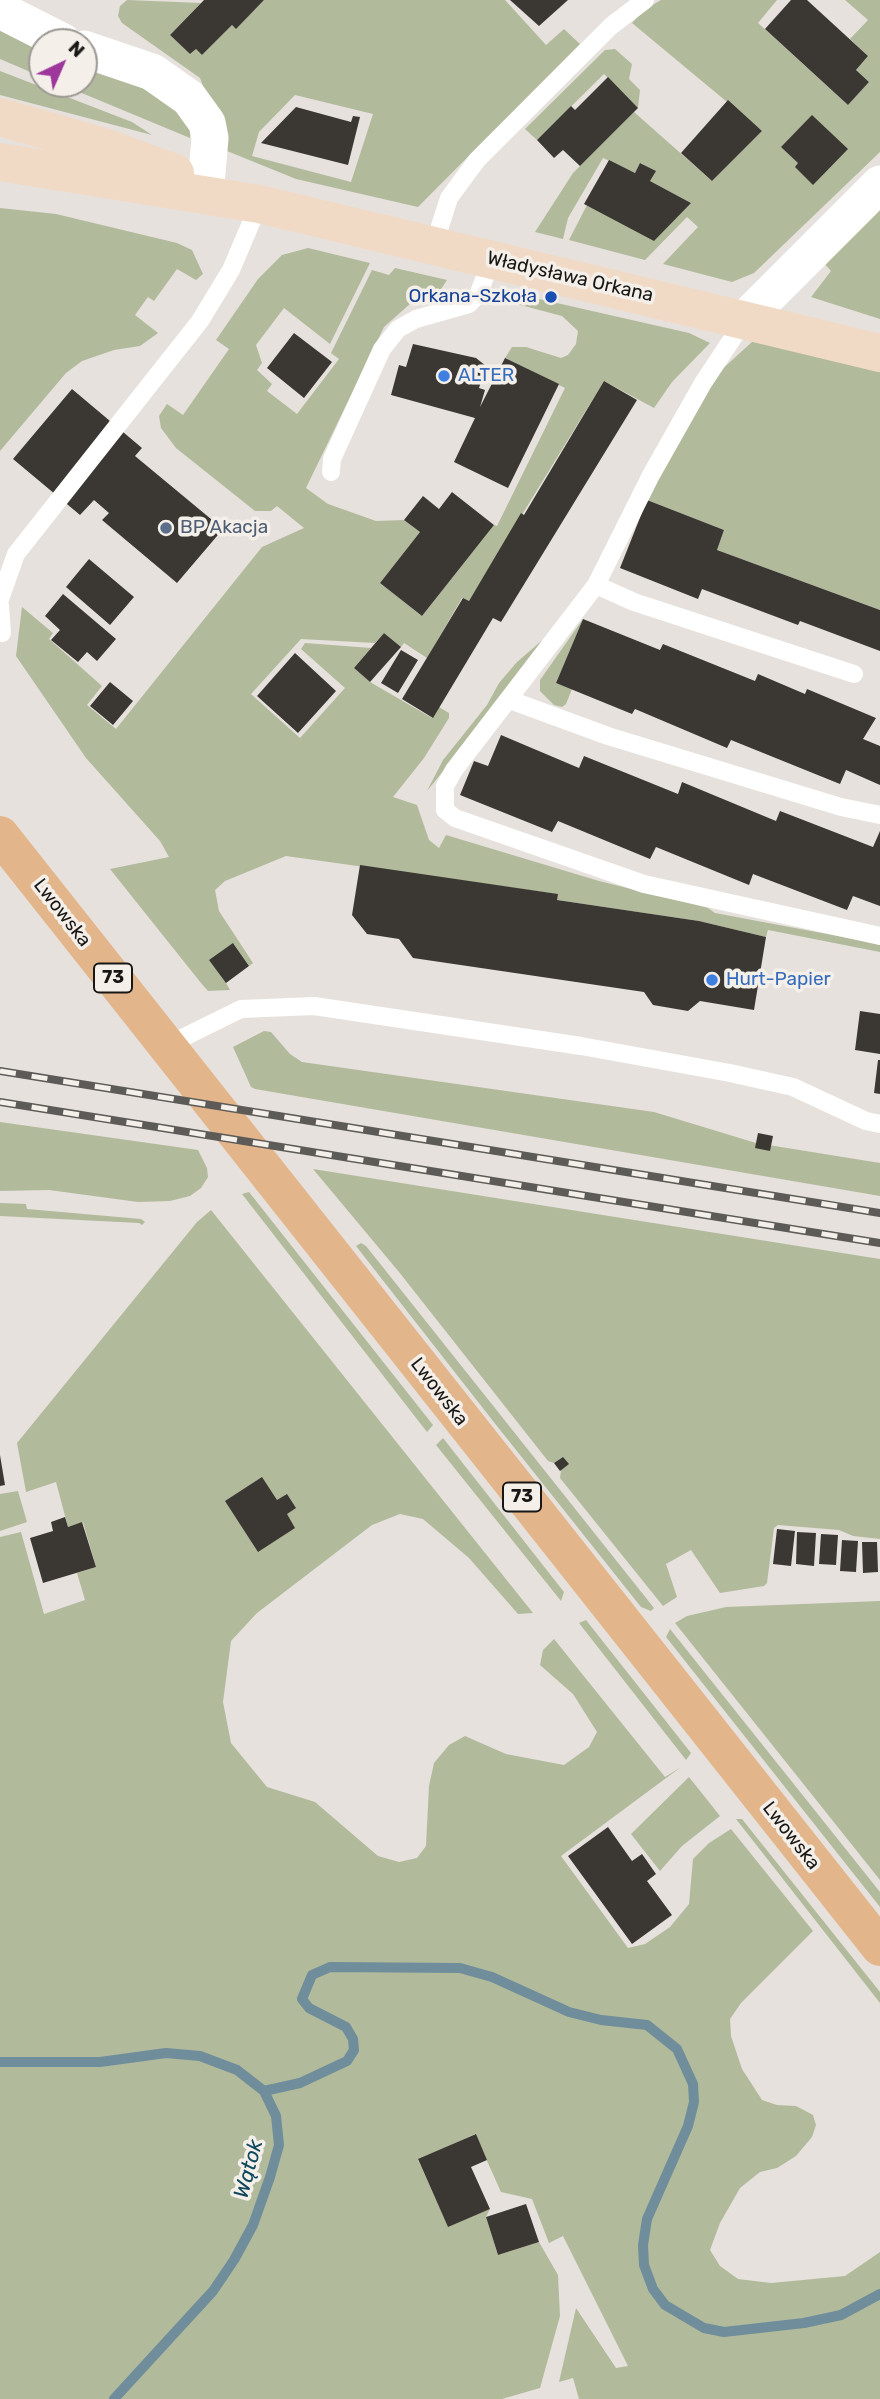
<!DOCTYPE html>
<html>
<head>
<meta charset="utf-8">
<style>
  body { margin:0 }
  #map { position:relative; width:880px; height:2399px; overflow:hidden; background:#e6e1dc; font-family:Rubik,sans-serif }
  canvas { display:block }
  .north { position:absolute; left:28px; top:28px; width:70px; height:70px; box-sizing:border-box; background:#f4efe9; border:2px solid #9c9994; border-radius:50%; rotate:44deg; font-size:19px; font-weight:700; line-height:28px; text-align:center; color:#181715 }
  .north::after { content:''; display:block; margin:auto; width:24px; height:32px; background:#9d379c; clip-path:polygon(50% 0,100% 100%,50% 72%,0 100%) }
</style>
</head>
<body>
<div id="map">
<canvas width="880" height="2399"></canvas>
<div class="north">N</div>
</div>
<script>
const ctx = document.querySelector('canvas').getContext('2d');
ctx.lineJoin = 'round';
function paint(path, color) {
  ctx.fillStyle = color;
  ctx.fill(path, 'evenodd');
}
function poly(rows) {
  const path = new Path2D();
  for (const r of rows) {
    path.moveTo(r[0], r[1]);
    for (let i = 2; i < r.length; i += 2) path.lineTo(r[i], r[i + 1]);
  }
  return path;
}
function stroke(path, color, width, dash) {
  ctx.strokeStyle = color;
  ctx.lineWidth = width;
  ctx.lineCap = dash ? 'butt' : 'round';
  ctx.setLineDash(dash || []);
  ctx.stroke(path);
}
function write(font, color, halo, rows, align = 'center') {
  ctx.font = font + ' Rubik,sans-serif';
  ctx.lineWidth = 7;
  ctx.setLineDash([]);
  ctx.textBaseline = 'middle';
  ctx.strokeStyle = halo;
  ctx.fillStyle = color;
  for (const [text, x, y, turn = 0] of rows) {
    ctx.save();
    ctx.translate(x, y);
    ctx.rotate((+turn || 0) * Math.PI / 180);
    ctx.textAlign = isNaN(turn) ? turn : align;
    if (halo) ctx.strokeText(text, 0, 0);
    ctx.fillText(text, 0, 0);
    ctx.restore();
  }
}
const green = poly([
  [127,0,201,3,170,35,190,54,196,49,202,55,232,25,235,28,264,0,505,0,546,45,564,29,580,44,418,207,296,179,227,151,200,78,122,23,118,16,120,6],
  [295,95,373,114,351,182,252,156,259,132],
  [661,0,777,0,758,23,848,105,869,82,856,70,868,56,850,39,868,20,845,0,880,0,880,152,754,273,732,282,663,264,698,227,687,217,645,260,569,240,587,205,691,203,650,181,655,171,641,163,635,173,603,158,568,218,563,239,535,232,573,173,634,112,712,181,762,131,632,23,644,10],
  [0,21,42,44,42,77,0,59],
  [615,49,632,64,629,79,640,90,638,108,604,74,537,140,525,129,605,50],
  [84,63,170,100,191,131,190,138,60,84,84,84],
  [0,71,132,122,152,135,0,95],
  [880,206,880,319,811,297,831,271,824,263],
  [0,208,56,214,177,243,192,250,203,274,196,280,177,269,154,301,148,297,135,315,158,333,140,346,114,350,82,361,66,373,0,451],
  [308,248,370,263,330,344,284,308,256,345,262,363,257,370,272,384,267,391,297,414,339,359,331,353,372,270,389,275,395,268,447,280,441,289,420,295,384,327,306,488,328,504,376,521,404,520,420,532,380,583,422,616,494,525,497,526,565,388,505,358,512,347,526,347,561,358,568,355,576,344,578,331,562,316,509,302,504,291,689,333,710,343,672,382,654,408,604,381,469,601,462,598,427,658,404,643,401,647,384,633,375,643,301,639,251,694,300,738,345,688,301,649,305,643,371,648,354,668,370,682,432,718,439,707,449,713,449,718,424,758,393,797,417,805,429,840,439,848,446,835,599,881,708,908,715,913,880,944,880,952,768,930,766,937,699,921,557,900,557,894,286,856,225,881,215,890,219,911,253,963,249,966,234,944,226,983,230,990,208,991,201,983,110,869,169,857,160,841,86,758,16,656,22,607,53,633,49,639,102,686,87,705,116,729,262,547,304,528,277,506,271,511,255,511,176,448,161,428,159,416,167,404,183,415,229,349,216,340,258,279,282,255],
  [753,341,880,372,880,610,717,550,724,530,647,500,717,374],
  [583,619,556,683,572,689,566,704,562,707,554,705,540,691,540,680],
  [546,637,516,681,427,791,443,760,487,705,499,683,517,662],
  [264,1031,271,1032,290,1054,302,1062,654,1112,756,1143,880,1163,880,1196,255,1089,251,1087,233,1047],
  [0,1122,198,1150,207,1168,208,1177,201,1188,190,1196,170,1201,138,1202,49,1190,0,1191],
  [313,1169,880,1259,880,1539,853,1536,839,1530,778,1525,774,1528,767,1583,764,1586,720,1593,691,1550,666,1564,677,1597,663,1606,560,1478,563,1457,554,1463,548,1461,399,1272],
  [249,1192,433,1425,427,1432,242,1194],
  [0,1203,26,1204,27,1209,141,1219,145,1222,142,1225,139,1223,0,1216],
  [211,1210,533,1613,518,1614,469,1558,423,1519,400,1514,372,1525,257,1613,231,1641,223,1702,231,1743,267,1787,315,1802,378,1856,399,1862,417,1858,426,1846,429,1786,434,1763,449,1745,465,1736,506,1754,564,1765,589,1747,597,1732,573,1694,540,1665,543,1650,554,1639,665,1777,681,1767,561,1856,628,1948,645,1944,670,1927,689,1904,693,1859,709,1843,731,1829,813,1931,741,2003,730,2019,731,2036,742,2069,762,2100,777,2105,796,2106,813,2115,816,2125,812,2137,796,2156,777,2168,760,2172,740,2188,720,2223,710,2250,720,2266,738,2279,771,2283,845,2276,880,2252,880,2399,579,2399,573,2378,559,2382,576,2308,616,2368,628,2366,563,2236,549,2243,532,2199,501,2192,475,2134,418,2160,448,2226,490,2209,486,2217,498,2255,539,2242,558,2275,560,2316,540,2388,502,2399,0,2399,0,1537,21,1532,44,1614,85,1600,77,1573,96,1567,83,1522,68,1527,56,1482,26,1492,17,1443,197,1222],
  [361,1243,366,1246,654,1608,651,1611,641,1607,493,1421,356,1246],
  [443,1438,564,1592,561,1601,436,1445],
  [18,1491,27,1522,0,1531,0,1494],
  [880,1601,880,1880,675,1623,687,1616,726,1607],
  [586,1620,691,1753,686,1760,579,1623],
  [670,1629,880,1892,880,1907,666,1637],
  [689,1777,720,1816,682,1846,660,1871,631,1834],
  [736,1819,742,1819,880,1992,880,2003]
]);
const stream = poly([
  [0,2062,100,2062,166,2053,200,2056,237,2070,264,2091,276,2116,279,2145,270,2177,253,2225,234,2260,213,2291,114,2399],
  [264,2091,300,2083,347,2061,354,2050,353,2039,346,2027,309,2008,302,1999,312,1975,330,1967,460,1968,492,1977,569,2012,601,2020,647,2025,677,2049,693,2084,694,2102,688,2126,647,2219,643,2245,644,2265,653,2289,665,2305,704,2328,724,2332,804,2323,841,2315,880,2294]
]);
const building = poly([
  [204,0,264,0,236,29,232,25,202,55,196,49,190,54,170,35],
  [510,0,568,0,539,26],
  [791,0,807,0,868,56,856,70,869,82,848,105,765,29],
  [608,77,638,108,580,166,563,150,554,158,537,140,571,106,575,110],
  [728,100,762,131,712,181,681,153],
  [296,107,351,122,353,116,360,117,348,165,261,143],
  [812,115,848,149,813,185,795,167,798,163,781,147],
  [609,160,635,173,640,163,656,171,650,181,691,203,654,241,584,204],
  [294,333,332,362,304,398,267,368],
  [413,344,476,358,486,366,479,388,485,390,480,407,505,358,559,384,508,488,454,462,475,418,391,395,399,365,406,367],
  [604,381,637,400,501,622,493,618,433,718,402,699,463,598,469,601,521,513,524,515],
  [72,389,142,448,135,456,223,529,177,583,102,520,109,513,94,500,80,515,13,459],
  [452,492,494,525,422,616,380,583,420,532,404,520,423,496,439,509],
  [647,500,724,530,717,550,880,610,880,651,800,621,798,625,702,589,698,599,620,568],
  [89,559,134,597,110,625,66,587],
  [63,594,116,639,97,661,87,652,78,662,51,640,60,630,45,616],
  [583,619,660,650,663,644,755,681,758,674,805,694,807,689,876,718,863,739,880,746,880,785,846,770,840,784,731,740,727,748,635,709,632,714,556,683],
  [384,633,401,647,370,682,354,668],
  [401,650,418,660,398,693,381,683],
  [295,653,336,691,298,733,257,696],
  [110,682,133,701,113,725,90,706],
  [501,735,579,768,584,756,678,794,682,782,776,821,780,811,873,847,880,831,880,906,853,896,847,910,753,874,749,885,656,847,650,859,558,821,552,832,460,795,474,761,488,766],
  [360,865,558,894,557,900,699,921,766,937,754,1010,700,1001,688,1011,653,1005,644,992,413,958,399,939,367,934,352,915],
  [233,943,249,966,226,983,209,960],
  [860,1011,880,1014,880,1054,855,1050],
  [878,1060,880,1060,880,1094,874,1093],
  [758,1133,773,1136,770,1151,755,1148],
  [0,1455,5,1485,0,1486],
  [563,1457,569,1464,560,1471,554,1463],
  [262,1477,277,1500,287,1494,296,1508,287,1514,295,1528,258,1552,225,1501],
  [65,1517,68,1527,82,1522,96,1567,43,1583,30,1538,53,1531,51,1522],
  [777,1529,795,1531,791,1566,773,1564],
  [797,1532,816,1533,814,1566,796,1564],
  [821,1534,838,1535,836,1565,819,1564],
  [842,1540,858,1541,856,1572,840,1571],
  [862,1542,877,1542,878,1572,863,1573],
  [608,1827,632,1861,642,1854,656,1874,647,1881,672,1915,632,1944,568,1856],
  [476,2134,487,2160,471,2167,490,2209,448,2227,418,2159],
  [526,2204,539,2242,498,2255,486,2217]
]);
const lane = poly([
  [434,245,449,198,477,160,611,26,645,0],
  [746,318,703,383,651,475,596,585,454,770,445,786,445,810,455,818,644,884,880,936],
  [331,472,332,459,382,349,398,329,416,319,469,304,478,295,492,259],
  [596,585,634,602,854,674],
  [0,599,16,554,200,321,231,270,259,204],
  [0,605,2,633],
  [510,700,608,736,841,807,880,815],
  [166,1046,241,1009,314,1006,581,1046,730,1073,793,1087,866,1121,880,1124]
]);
const street = poly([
  [0,10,63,42],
  [84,49,152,72,189,98,207,123,210,138,206,185],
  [746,318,880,184]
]);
const secondary = poly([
  [0,117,107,148,175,173],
  [0,162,259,204,880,353]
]);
const primary = poly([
  [0,835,880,1947]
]);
const rail = poly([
  [0,1071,880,1213],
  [0,1102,880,1243]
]);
const markers = [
  [551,297,7,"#1a4fb4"],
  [444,376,7,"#3f7fe0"],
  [166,528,7,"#5c6f8a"],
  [712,980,7,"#3f7fe0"]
];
const shields = [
  [113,978,38],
  [522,1497,38]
];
const shieldNames = [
  ["73",113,978],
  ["73",522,1497]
];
const streetNames = [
  ["Władysława Orkana",570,277,13],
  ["Lwowska",62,913,52],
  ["Lwowska",439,1392,52],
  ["Lwowska",791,1836,52]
];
const transitNames = [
  ["Orkana-Szkoła",537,297]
];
const shopNames = [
  ["ALTER",458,376],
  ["Hurt-Papier",726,980]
];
const serviceNames = [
  ["BP Akacja",180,528]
];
const waterNames = [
  ["Wątok",249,2169,-75]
];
paint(green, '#b2ba9c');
stroke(stream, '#6f8d9a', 10);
paint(building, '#3b3833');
stroke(lane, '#fff', 18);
stroke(street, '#fff', 37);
stroke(secondary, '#f1dac5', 38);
stroke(primary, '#e3b58b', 38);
stroke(rail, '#5d5b58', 8);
stroke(rail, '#f4efe9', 5, [16]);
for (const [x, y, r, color] of markers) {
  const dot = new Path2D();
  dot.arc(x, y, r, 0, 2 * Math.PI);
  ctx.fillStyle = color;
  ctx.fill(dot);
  stroke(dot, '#f4efe9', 2.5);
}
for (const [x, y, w] of shields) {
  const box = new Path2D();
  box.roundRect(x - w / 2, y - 14.5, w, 29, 5);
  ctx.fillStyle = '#f4efe9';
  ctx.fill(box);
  stroke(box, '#181715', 2);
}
write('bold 18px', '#181715', null, shieldNames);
write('19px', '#181715', '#f4efe9', streetNames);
write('19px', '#164399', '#f4efe9', transitNames, 'right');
write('19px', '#366cbe', '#f4efe9', shopNames, 'left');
write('19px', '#4e5e75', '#f4efe9', serviceNames, 'left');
write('italic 21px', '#0d475d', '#f4efe9', waterNames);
</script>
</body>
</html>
